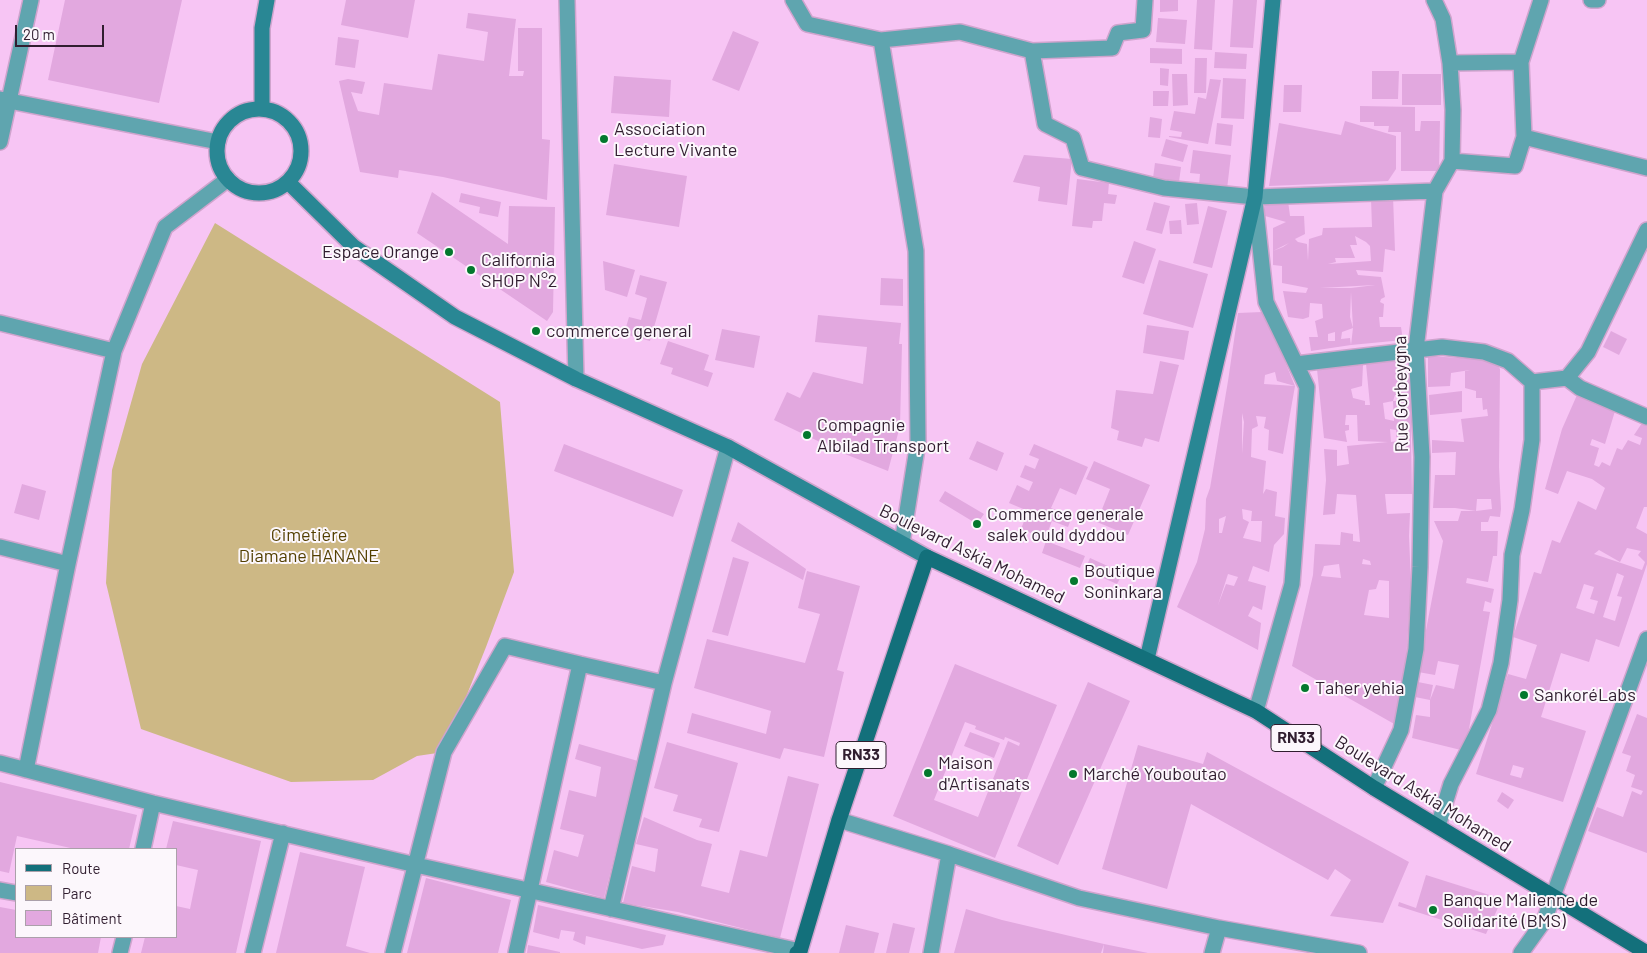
<!DOCTYPE html>
<html>
<head>
<meta charset="utf-8">
<style>
  body { margin:0 }
  #map { position:relative; width:1647px; height:953px; overflow:hidden; background:#f7c5f4; font-family:Barlow,sans-serif }
  canvas { display:block }
  .legend { position:absolute; left:15px; top:848px; width:162px; height:90px; box-sizing:border-box; background:#fcf7fc; border:1px solid #aba0aa; margin:0; padding:6px 9px; list-style:none; font-size:15px; color:#311e30 }
  .legend li { display:flex; align-items:center; gap:10px; height:25px }
  .legend b { width:25px; border:1px solid #aba0aa }
  .scale { position:absolute; left:15px; top:25px; width:89px; height:22px; box-sizing:border-box; border:2px solid #311e30; border-top:0; padding-left:6px; font-size:15px; line-height:18px; white-space:nowrap; color:#311e30; -webkit-text-stroke:4px #fcf7fc; paint-order:stroke }
</style>
</head>
<body>
<div id="map">
<canvas width="1647" height="953"></canvas>
<ul class="legend">
<li><b style="height:6px;background:#13707b"></b>Route</li>
<li><b style="height:14px;background:#cdb885"></b>Parc</li>
<li><b style="height:14px;background:#e2a8df"></b>Bâtiment</li>
</ul>
<div class="scale">20 m</div>
</div>
<script>
const ctx = document.querySelector('canvas').getContext('2d');
ctx.lineJoin = 'round';
function paint(path, color) {
  ctx.fillStyle = color;
  ctx.fill(path, 'evenodd');
}
function poly(rows) {
  const path = new Path2D();
  for (const r of rows) {
    if (r.length === 3) {
      path.moveTo(r[0] + r[2], r[1]);
      path.arc(r[0], r[1], r[2], 0, 2 * Math.PI);
      continue;
    }
    path.moveTo(r[0], r[1]);
    for (let i = 2; i < r.length; i += 2) path.lineTo(r[i], r[i + 1]);
  }
  return path;
}
function stroke(path, color, width, dash) {
  ctx.strokeStyle = color;
  ctx.lineWidth = width;
  ctx.lineCap = dash ? 'butt' : 'round';
  ctx.setLineDash(dash || []);
  ctx.stroke(path);
}
function write(font, color, halo, rows, align = 'center') {
  ctx.font = font + ' Barlow,sans-serif';
  ctx.lineWidth = 4;
  ctx.setLineDash([]);
  ctx.textBaseline = 'middle';
  ctx.strokeStyle = halo;
  ctx.fillStyle = color;
  for (const [text, x, y, turn = 0] of rows) {
    ctx.save();
    ctx.translate(x, y);
    ctx.rotate((+turn || 0) * Math.PI / 180);
    ctx.textAlign = isNaN(turn) ? turn : align;
    if (halo) ctx.strokeText(text, 0, 0);
    ctx.fillText(text, 0, 0);
    ctx.restore();
  }
}
const green = poly([
  [215,223,500,402,514,572,486,647,444,752,417,756,373,780,291,782,141,729,106,583,112,470,142,364]
]);
const building = poly([
  [65,0,182,0,159,103,48,80],
  [346,0,415,0,408,38,341,25],
  [1160,0,1178,0,1178,11,1160,12],
  [1197,0,1215,0,1212,50,1194,49],
  [1233,0,1257,0,1253,48,1230,47],
  [468,13,516,19,509,76,523,76,524,71,518,71,518,28,542,28,542,139,550,140,547,200,443,177,399,170,398,178,360,172,339,81,348,79,365,82,362,94,351,92,358,111,379,115,384,83,432,90,438,54,484,61,488,32,466,28],
  [1158,18,1187,20,1185,44,1156,42],
  [733,31,759,42,739,91,712,80],
  [338,37,359,40,355,68,335,65],
  [1150,48,1182,49,1182,64,1150,63],
  [1215,52,1247,54,1246,69,1214,68],
  [1195,58,1207,58,1206,93,1194,93],
  [1160,68,1169,69,1168,86,1160,85],
  [1372,71,1399,71,1398,99,1372,99],
  [1172,74,1187,74,1188,105,1173,106],
  [1402,74,1441,74,1441,105,1402,105],
  [614,76,671,80,669,117,611,113],
  [1223,78,1246,79,1244,119,1221,118],
  [1210,79,1221,80,1208,144,1169,137,1169,136,1181,137,1182,132,1170,130,1174,111,1195,114,1198,97,1206,99],
  [1284,85,1302,85,1301,112,1283,112],
  [1153,91,1169,91,1168,106,1153,106],
  [1360,106,1415,107,1415,131,1420,131,1421,121,1440,121,1439,171,1401,171,1401,132,1388,132,1389,126,1374,126,1374,122,1360,122],
  [1150,117,1162,119,1160,138,1148,137],
  [1345,121,1396,136,1396,169,1388,181,1269,186,1279,123,1341,135],
  [1217,123,1233,125,1231,146,1215,144],
  [1166,139,1188,145,1183,162,1161,156],
  [1193,150,1231,155,1227,189,1199,185,1200,174,1190,173],
  [1024,155,1072,159,1067,205,1038,201,1040,187,1013,182],
  [1155,163,1181,167,1179,182,1153,178],
  [614,164,687,176,679,227,606,215],
  [1077,179,1109,183,1108,194,1117,195,1115,204,1104,203,1102,221,1093,221,1092,228,1072,226],
  [432,192,508,244,509,206,555,207,553,312,547,321,417,233],
  [461,193,501,202,498,217,479,213,480,207,459,202],
  [1393,196,1395,251,1385,249,1383,272,1356,270,1358,275,1381,277,1385,297,1381,299,1380,302,1384,304,1383,317,1379,317,1380,327,1401,327,1403,340,1351,345,1353,328,1342,332,1341,339,1350,338,1351,345,1311,351,1309,337,1318,337,1315,321,1323,318,1322,304,1310,303,1309,317,1303,319,1288,317,1283,291,1306,293,1308,288,1282,283,1282,266,1273,265,1273,251,1283,247,1289,243,1273,251,1273,228,1286,222,1265,216,1265,201,1288,201,1290,216,1304,216,1305,234,1295,239,1298,242,1307,244,1308,261,1309,239,1322,235,1323,228,1372,227,1371,199],
  [1355,236,1366,242,1370,246,1371,261,1328,264,1336,262,1335,258,1355,258,1350,245,1357,245],
  [1375,285,1351,288,1320,288],
  [1351,292,1353,328,1350,317],
  [1335,332,1335,341,1328,341,1328,334],
  [1154,202,1170,206,1162,234,1146,230],
  [1197,203,1199,224,1187,225,1185,204],
  [1208,206,1227,211,1212,268,1193,263],
  [1181,220,1182,234,1170,234,1169,221],
  [1134,241,1156,249,1144,284,1122,277],
  [1159,260,1208,274,1193,328,1143,314],
  [603,261,635,270,627,297,605,290],
  [640,275,667,282,650,341,624,334,629,317,641,320,647,298,635,294],
  [881,278,903,279,903,306,880,305],
  [1262,312,1279,347,1295,386,1283,454,1268,450,1269,430,1264,428,1266,417,1256,416,1258,426,1252,429,1251,457,1266,461,1263,494,1266,489,1277,492,1275,516,1285,518,1284,534,1274,545,1269,572,1253,566,1248,581,1266,586,1262,610,1253,606,1248,616,1261,623,1258,650,1177,607,1197,562,1205,529,1206,499,1210,488,1228,381,1238,313],
  [1275,372,1277,381,1295,386,1264,384,1265,375],
  [1242,413,1244,422,1242,454],
  [1242,509,1252,511,1251,521,1262,521,1261,542,1243,538,1249,522,1243,519],
  [1226,516,1222,533,1219,533,1219,519],
  [1228,574,1238,577,1234,586,1226,584,1218,605],
  [818,315,901,323,899,344,902,344,900,426,888,471,845,454,774,420,787,392,800,398,813,372,863,384,867,347,815,342],
  [1147,325,1189,331,1184,360,1143,353],
  [722,329,760,336,754,368,715,360],
  [1611,331,1627,339,1619,355,1603,347],
  [668,341,709,355,704,370,713,373,708,387,671,374,673,368,660,364],
  [1428,356,1494,360,1500,369,1499,467,1501,509,1500,517,1490,516,1488,522,1481,522,1481,531,1498,531,1497,556,1493,556,1488,582,1467,578,1466,583,1494,589,1491,603,1485,601,1483,611,1490,612,1465,751,1412,738,1416,715,1430,717,1430,700,1436,685,1454,689,1459,665,1438,661,1435,675,1418,672,1443,541,1434,521,1458,521,1461,511,1476,511,1455,508,1433,508,1435,475,1455,475,1456,452,1432,453,1432,440,1464,442,1461,419,1488,416,1487,409,1483,410,1482,398,1476,398,1476,391,1465,388,1465,371,1470,370,1451,373,1450,386,1428,387],
  [1477,499,1491,499,1492,509,1476,511],
  [1402,359,1404,372,1414,373,1412,400,1411,439,1396,437,1396,430,1390,429,1391,442,1411,439,1412,494,1385,494,1387,514,1410,513,1409,536,1411,583,1406,662,1403,681,1391,680,1390,689,1403,692,1396,725,1292,666,1313,575,1315,544,1340,545,1341,532,1353,534,1353,541,1360,542,1356,495,1337,494,1335,514,1323,515,1326,480,1324,449,1337,450,1337,466,1349,464,1347,446,1388,442,1358,441,1357,415,1346,415,1345,425,1349,425,1349,430,1345,431,1347,442,1324,438,1317,369,1363,365,1362,386,1351,389,1353,398,1365,401,1365,405,1370,405,1366,364],
  [1395,395,1406,395,1407,401,1393,401,1394,421,1385,419,1383,403,1393,401],
  [1363,559,1370,561,1371,565,1362,564],
  [1339,564,1341,578,1321,576,1324,566],
  [1379,580,1389,581,1389,618,1364,615,1369,590,1376,589],
  [1160,361,1179,365,1159,442,1145,438,1142,447,1117,440,1119,431,1111,428,1116,390,1153,394],
  [1462,391,1462,412,1430,415,1429,395],
  [1577,395,1615,411,1605,444,1592,439,1590,445,1599,448,1594,465,1599,467,1602,462,1610,466,1617,448,1622,450,1628,440,1640,445,1642,438,1634,435,1644,420,1647,422,1647,507,1644,507,1636,528,1647,534,1647,564,1619,647,1596,639,1589,662,1561,653,1541,717,1586,731,1563,802,1476,774,1508,674,1526,679,1537,645,1513,637,1534,572,1541,574,1552,540,1560,543,1578,501,1596,510,1605,488,1592,479,1567,471,1558,494,1545,489,1562,429],
  [1627,548,1641,551,1638,555,1645,562,1642,570,1594,554,1599,550,1620,562],
  [1617,573,1624,576,1617,596,1622,597,1615,621,1603,617],
  [1584,584,1594,587,1590,599,1598,601,1594,614,1576,608],
  [1513,765,1524,768,1521,778,1510,775],
  [977,441,1004,453,997,471,969,459],
  [564,444,683,490,673,517,554,471],
  [1034,444,1088,467,1076,495,1060,488,1051,508,1072,516,1068,527,1052,521,1045,539,1021,529,1028,511,1009,503,1017,485,1029,491,1033,482,1020,477,1025,465,1035,469,1039,459,1029,455],
  [1094,461,1150,485,1128,535,1097,522,1110,489,1086,479],
  [22,484,46,491,39,520,14,513],
  [945,491,984,514,977,524,939,501],
  [738,522,806,569,803,580,731,541],
  [1046,541,1085,556,1080,568,1042,553],
  [733,557,749,562,728,636,712,632],
  [1090,558,1123,573,1117,584,1085,570],
  [807,571,860,586,837,670,844,672,824,757,784,748,780,759,687,733,692,713,766,734,771,711,694,688,707,639,805,663,820,614,798,608],
  [955,664,1057,705,995,858,893,816],
  [965,722,976,726,975,729,1004,740,1005,737,1020,743,1019,746,1008,741,978,817,934,800],
  [1088,682,1130,701,1058,865,1017,846],
  [1418,682,1433,685,1430,700,1415,697],
  [1637,714,1647,718,1647,853,1588,831,1597,807,1623,817,1632,791,1641,795,1643,791,1631,787,1635,775,1626,771,1631,756,1622,753],
  [970,732,1000,743,994,758,964,746],
  [667,742,738,763,719,832,699,827,702,819,673,811,678,795,654,788],
  [579,744,638,761,604,898,546,882,554,850,578,857,584,835,560,829,569,790,596,797,601,767,575,759],
  [1138,745,1203,764,1207,752,1409,862,1383,923,1330,916,1351,880,1335,869,1328,880,1191,804,1167,889,1102,869],
  [788,776,819,784,780,938,678,912,623,903,632,866,655,872,658,849,636,844,644,817,697,840,712,844,701,886,729,893,740,850,767,857],
  [0,782,137,815,129,849,75,849,17,836,9,873,0,871],
  [1502,792,1514,800,1508,809,1497,801],
  [173,821,261,841,236,953,141,953,145,937,176,937,176,906,190,909,198,870,176,865,176,849,166,849],
  [300,852,365,867,346,946,370,953,276,953],
  [1426,875,1502,899,1486,934,1398,906,1399,902,1416,908],
  [426,878,511,900,498,953,407,953],
  [538,905,666,935,663,945,642,949,586,936,585,945,573,940,575,932,561,930,559,939,533,932],
  [0,907,16,910,16,937,101,937,98,953,0,953],
  [966,909,1002,920,1104,944,1148,953,1103,953,1104,944,1101,953,954,953],
  [893,923,915,928,909,953,886,953],
  [846,925,879,933,874,953,839,953],
  [528,945,560,952,560,953,527,953]
]);
const street = poly([
  [567,0,576,379],
  [793,0,807,24,881,40,960,32,1032,51,1112,48,1118,33,1143,30,1145,0],
  [1591,0,1598,0],
  [881,40,916,251,918,442,902,543],
  [1032,51,1045,124,1073,138,1082,168,1164,188,1255,197,1435,191],
  [1450,63,1521,62],
  [0,99,218,142],
  [1524,137,1521,62,1541,0],
  [0,142,31,0],
  [1452,161,1515,166,1524,137,1647,168],
  [1255,201,1266,302,1307,387,1292,584,1256,711],
  [0,323,114,351],
  [1296,364,1442,347,1484,352,1508,361,1532,382,1532,440,1522,510,1512,555,1510,600,1501,663,1489,710,1451,784,1438,826],
  [1567,378,1580,388,1647,417],
  [1532,382,1567,378,1588,352,1647,230],
  [0,547,68,564],
  [580,664,664,683,728,447],
  [0,763,153,803,416,865,800,951],
  [26,770,68,564,114,351,165,227,228,179],
  [1374,788,1401,730,1416,649,1420,567,1422,457,1416,349,1435,191,1452,161,1453,110,1450,63,1443,19,1434,0],
  [839,820,949,854,1079,898,1219,928,1359,953],
  [143,849,153,803],
  [0,890,16,893],
  [611,909,664,683],
  [120,953,124,937],
  [253,953,283,833],
  [393,953,444,752,505,646,580,664,516,953],
  [931,953,949,854],
  [1212,953,1219,928],
  [1521,953,1544,921,1647,639]
]);
const secondary = poly([
  [262,108,262,28,267,0],
  [259,151,42],
  [288,182,354,247,455,317,576,379,728,447,927,557],
  [1147,659,1255,197,1273,0]
]);
const primary = poly([
  [797,953,800,951,839,820,927,557,1256,711,1374,788,1647,953]
]);
const markers = [
  [604,139,5,"#03782d"],
  [449,252,5,"#03782d"],
  [471,270,5,"#03782d"],
  [536,331,5,"#03782d"],
  [807,435,5,"#03782d"],
  [977,524,5,"#03782d"],
  [1074,581,5,"#03782d"],
  [1305,688,5,"#03782d"],
  [1524,695,5,"#03782d"],
  [928,773,5,"#03782d"],
  [1073,774,5,"#03782d"],
  [1433,910,5,"#03782d"]
];
const shields = [
  [1296,738,50],
  [861,755,50]
];
const shieldNames = [
  ["RN33",1296,738],
  ["RN33",861,755]
];
const poiNames = [
  ["Association",614,129],
  ["Lecture Vivante",614,150],
  ["Espace Orange",439,252,"right"],
  ["California",481,260],
  ["SHOP N°2",481,281],
  ["commerce general",546,331],
  ["Compagnie",817,425],
  ["Albilad Transport",817,446],
  ["Commerce generale",987,514],
  ["salek ould dyddou",987,535],
  ["Boutique",1084,571],
  ["Soninkara",1084,592],
  ["Taher yehia",1315,688],
  ["SankoréLabs",1534,695],
  ["Maison",938,763],
  ["d'Artisanats",938,784],
  ["Marché Youboutao",1083,774],
  ["Banque Malienne de",1443,900],
  ["Solidarité (BMS)",1443,921]
];
const streetNames = [
  ["Rue Gorbeygna",1401,394,-91],
  ["Boulevard Askia Mohamed",972,554,26],
  ["Boulevard Askia Mohamed",1423,794,32]
];
const parkNames = [
  ["Cimetière",309,535],
  ["Diamane HANANE",309,556]
];
paint(green, '#cdb885');
paint(building, '#e2a8df');
stroke(street, '#cfa4cd', 18);
stroke(secondary, '#cfa4cd', 18);
stroke(primary, '#cfa4cd', 18);
stroke(street, '#5fa5af', 15);
stroke(secondary, '#298794', 15);
stroke(primary, '#13707b', 15);
for (const [x, y, r, color] of markers) {
  const dot = new Path2D();
  dot.arc(x, y, r, 0, 2 * Math.PI);
  ctx.fillStyle = color;
  ctx.fill(dot);
  stroke(dot, '#fcf7fc', 2);
}
for (const [x, y, w] of shields) {
  const box = new Path2D();
  box.roundRect(x - w / 2, y - 13.5, w, 27, 4);
  ctx.fillStyle = '#fcf7fc';
  ctx.fill(box);
  stroke(box, '#311e30', 1);
}
write('bold 16px', '#311e30', null, shieldNames);
write('18px', '#311e30', '#fcf7fc', poiNames, 'left');
write('18px', '#311e30', '#fcf7fc', streetNames);
write('18px', '#533f00', '#fcf7fc', parkNames);
</script>
</body>
</html>
